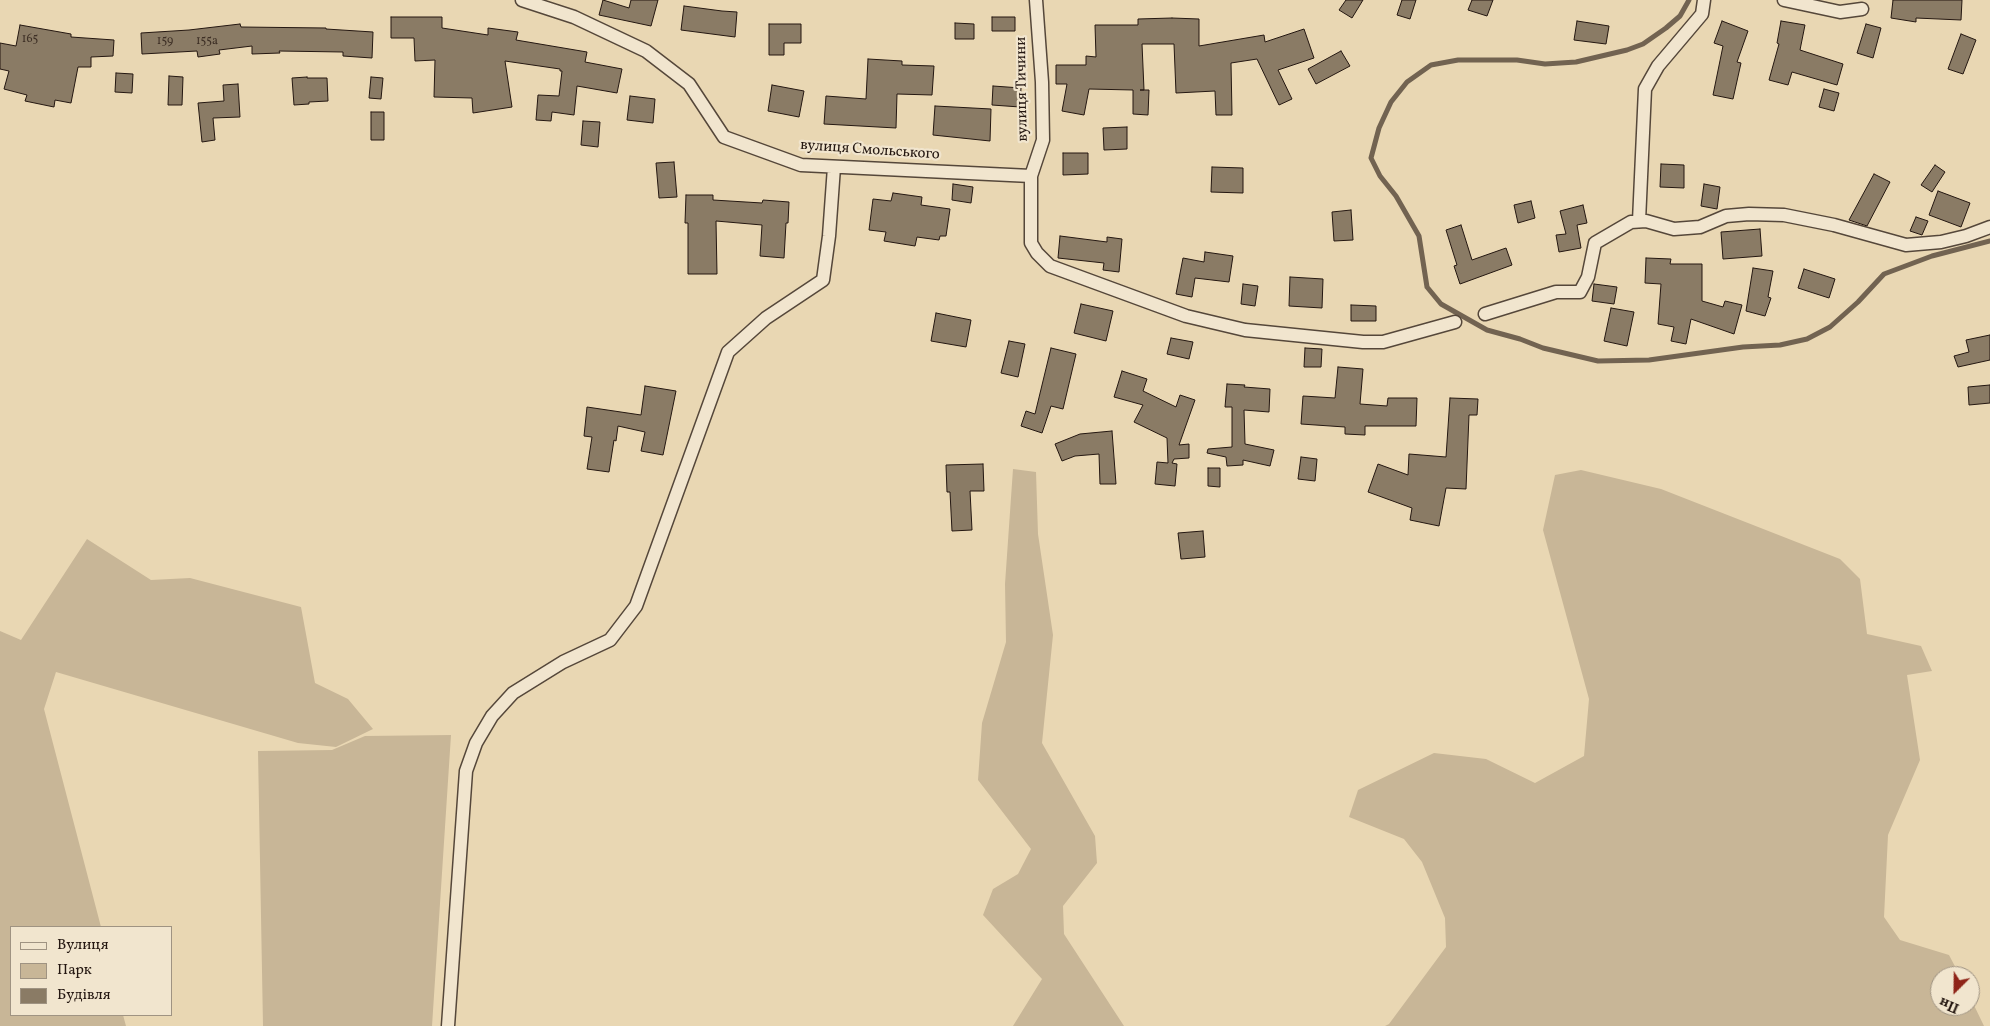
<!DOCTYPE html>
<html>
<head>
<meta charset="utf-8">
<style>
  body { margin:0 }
  #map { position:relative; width:1990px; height:1026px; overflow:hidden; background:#e9d7b3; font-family:Vollkorn,serif }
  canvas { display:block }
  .legend { position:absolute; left:10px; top:926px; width:162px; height:90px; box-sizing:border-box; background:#f1e5ce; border:1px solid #9f9382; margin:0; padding:6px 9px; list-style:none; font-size:15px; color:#241711 }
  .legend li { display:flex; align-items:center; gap:10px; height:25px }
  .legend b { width:25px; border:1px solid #9f9382 }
  .north { position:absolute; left:1930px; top:966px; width:50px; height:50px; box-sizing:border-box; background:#f1e5ce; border:1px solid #9f9382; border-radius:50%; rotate:203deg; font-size:14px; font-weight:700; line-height:20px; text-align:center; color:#241711 }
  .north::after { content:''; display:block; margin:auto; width:18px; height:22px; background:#8f2418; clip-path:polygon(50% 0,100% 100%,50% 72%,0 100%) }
</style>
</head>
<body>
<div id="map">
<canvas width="1990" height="1026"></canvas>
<ul class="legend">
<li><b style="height:6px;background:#f1e5ce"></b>Вулиця</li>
<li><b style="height:14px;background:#c8b697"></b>Парк</li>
<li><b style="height:14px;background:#8a7b65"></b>Будівля</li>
</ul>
<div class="north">Пн</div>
</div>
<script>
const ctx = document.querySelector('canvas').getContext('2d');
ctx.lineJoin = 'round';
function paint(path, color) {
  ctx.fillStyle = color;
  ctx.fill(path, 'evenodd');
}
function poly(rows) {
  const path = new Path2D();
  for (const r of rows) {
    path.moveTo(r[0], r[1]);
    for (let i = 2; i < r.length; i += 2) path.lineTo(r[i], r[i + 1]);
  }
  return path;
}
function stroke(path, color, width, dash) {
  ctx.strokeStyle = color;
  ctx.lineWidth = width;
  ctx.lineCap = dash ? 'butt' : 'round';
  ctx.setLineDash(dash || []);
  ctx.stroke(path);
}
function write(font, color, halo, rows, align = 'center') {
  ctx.font = font + ' Vollkorn,serif';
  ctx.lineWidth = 4.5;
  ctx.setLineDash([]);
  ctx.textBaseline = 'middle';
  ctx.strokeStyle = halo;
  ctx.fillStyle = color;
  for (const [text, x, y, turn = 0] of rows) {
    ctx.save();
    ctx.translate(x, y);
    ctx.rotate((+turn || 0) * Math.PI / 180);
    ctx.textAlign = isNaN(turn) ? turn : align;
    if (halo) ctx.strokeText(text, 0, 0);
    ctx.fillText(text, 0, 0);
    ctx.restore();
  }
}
const green = poly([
  [1013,469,1036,472,1038,534,1053,635,1042,743,1095,836,1097,863,1063,906,1064,934,1124,1026,1013,1026,1042,979,983,915,993,889,1018,874,1031,849,978,780,982,723,1006,642,1005,584],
  [1581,470,1661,489,1840,559,1860,579,1867,634,1921,646,1932,671,1907,675,1920,760,1888,835,1884,917,1900,940,1949,955,1960,976,1940,976,1940,1006,1970,1006,1970,997,1984,1026,1385,1026,1389,1024,1446,947,1445,918,1422,862,1404,839,1349,817,1358,790,1434,753,1486,759,1535,783,1584,756,1589,699,1543,530,1555,475],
  [87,539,151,580,190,578,301,607,315,683,348,699,373,729,336,747,298,743,56,672,44,709,101,927,11,927,11,1015,123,1015,126,1026,0,1026,0,631,21,640],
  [451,735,432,1026,263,1026,258,751,332,750,365,736]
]);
const stream = poly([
  [1689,0,1680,16,1666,28,1643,44,1627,50,1576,62,1545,64,1517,60,1458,60,1431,65,1407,82,1391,102,1379,128,1371,158,1380,176,1396,196,1419,236,1427,287,1441,304,1487,330,1520,339,1543,348,1598,361,1649,360,1743,347,1780,345,1807,339,1830,327,1858,302,1884,274,1932,256,1990,241]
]);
const building = poly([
  [603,0,629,8,631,0,658,0,651,26,599,15,603,0],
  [1346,0,1363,0,1352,18,1339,10,1346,0],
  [1402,0,1416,0,1410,19,1397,15,1402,0],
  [1472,0,1493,0,1487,16,1468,10,1472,0],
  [1893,0,1962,0,1961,20,1916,18,1916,22,1891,18,1893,0],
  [684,6,722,11,737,12,735,37,681,30,684,6],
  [391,17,442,17,442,28,488,35,488,28,518,32,516,40,587,52,585,62,622,69,617,93,577,86,574,115,552,112,551,121,536,120,538,95,559,96,562,71,560,71,560,69,505,61,512,107,473,113,472,98,434,97,435,60,415,61,414,38,391,38,391,17],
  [992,17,1015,17,1015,31,992,31,992,17],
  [1172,18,1199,19,1199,46,1264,35,1265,42,1304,29,1314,58,1278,70,1292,99,1279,105,1257,59,1231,63,1232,115,1216,115,1215,91,1176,93,1174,44,1142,44,1144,90,1140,90,1149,90,1148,115,1133,114,1133,90,1089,89,1084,115,1062,111,1067,84,1056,84,1056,65,1086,65,1086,56,1096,57,1095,25,1138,25,1138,19,1172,18],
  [1577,21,1609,26,1606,44,1574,40,1577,21],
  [1722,21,1748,31,1737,62,1741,63,1733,99,1713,95,1723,46,1714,43,1722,21],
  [1781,21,1805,25,1800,50,1843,64,1837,85,1792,72,1788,85,1769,80,1779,44,1777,43,1781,21],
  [955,23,974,24,974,39,955,39,955,23],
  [240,24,241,27,326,28,326,29,373,32,372,58,343,56,343,52,279,51,280,53,252,54,252,46,219,50,220,54,198,57,197,51,142,54,141,33,189,30,240,24],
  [769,24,801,24,801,43,784,43,784,55,769,55,769,24],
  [1866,24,1881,28,1873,58,1857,53,1866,24],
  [20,25,71,34,71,37,114,40,113,56,91,57,91,67,78,67,71,103,55,100,54,107,25,101,27,95,4,89,9,71,0,69,0,43,16,46,20,25],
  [1961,34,1976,40,1963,74,1948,69,1961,34],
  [1341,51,1350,66,1316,84,1308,69,1341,51],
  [868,59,902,61,902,65,934,66,932,95,897,94,896,128,824,124,826,96,866,99,868,59],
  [116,73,133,74,132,93,115,92,116,73],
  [169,76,183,77,182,105,168,105,169,76],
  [307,77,307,78,327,78,328,101,309,102,309,104,294,105,292,78,307,77],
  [371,77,383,78,381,99,369,98,371,77],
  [238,84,240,117,213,118,215,140,202,142,198,103,224,101,223,85,238,84],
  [772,85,804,91,799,117,768,111,772,85],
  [993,86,1021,88,1020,107,992,105,993,86],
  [1824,89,1839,93,1834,111,1819,107,1824,89],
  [630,96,655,99,653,123,627,120,630,96],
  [935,106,991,109,990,141,933,135,935,106],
  [371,112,384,112,384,140,371,140,371,112],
  [583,121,600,122,598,147,581,145,583,121],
  [1127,127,1127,149,1104,150,1103,128,1127,127],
  [1063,153,1088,153,1088,174,1063,175,1063,153],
  [674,162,677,197,659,198,656,163,674,162],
  [1661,164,1684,165,1684,188,1660,187,1661,164],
  [1935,165,1945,172,1932,192,1921,185,1935,165],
  [1212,167,1243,168,1243,193,1211,192,1212,167],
  [1874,174,1890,182,1867,226,1849,220,1874,174],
  [953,184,973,187,971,203,952,200,953,184],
  [1704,184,1720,187,1717,209,1701,206,1704,184],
  [1938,191,1970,203,1961,227,1929,215,1938,191],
  [893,193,922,197,921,205,950,209,946,236,940,236,939,240,917,237,915,246,884,241,886,232,869,230,873,199,891,201,893,193],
  [686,195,713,195,713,200,762,203,763,200,789,202,788,223,786,223,784,258,760,256,762,225,716,221,717,274,688,274,688,223,685,223,686,195],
  [1531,201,1535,218,1518,223,1514,205,1531,201],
  [1583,205,1587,223,1577,225,1581,248,1559,252,1556,235,1566,234,1560,211,1583,205],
  [1351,210,1353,240,1334,241,1332,212,1351,210],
  [1916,217,1928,221,1922,235,1910,231,1916,217],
  [1461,225,1472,260,1506,248,1512,265,1460,284,1454,266,1457,265,1446,230,1461,225],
  [1760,229,1762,256,1723,259,1721,232,1760,229],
  [1060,236,1107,242,1107,237,1122,239,1119,272,1103,270,1104,263,1058,258,1060,236],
  [1205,252,1233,256,1229,282,1195,278,1192,297,1176,294,1183,258,1204,262,1205,252],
  [1646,258,1671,259,1670,264,1702,264,1702,301,1723,307,1725,301,1742,305,1734,334,1691,319,1686,344,1671,341,1674,327,1658,324,1661,284,1645,283,1646,258],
  [1753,268,1773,271,1768,297,1771,298,1765,316,1746,311,1753,268],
  [1804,269,1835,279,1829,298,1798,288,1804,269],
  [1290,277,1323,279,1322,308,1289,306,1290,277],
  [1243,284,1258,286,1255,306,1241,304,1243,284],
  [1594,284,1617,287,1614,304,1592,301,1594,284],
  [1081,304,1113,311,1106,341,1074,333,1081,304],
  [1351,305,1376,306,1376,321,1351,321,1351,305],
  [1611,308,1634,312,1627,346,1604,341,1611,308],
  [936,313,971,320,966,347,931,341,936,313],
  [1990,335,1990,360,1958,367,1954,356,1969,352,1966,340,1990,335],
  [1171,338,1193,342,1189,359,1167,354,1171,338],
  [1009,341,1025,344,1018,377,1001,373,1009,341],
  [1051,348,1076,354,1063,409,1051,406,1042,433,1021,426,1026,411,1035,414,1051,348],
  [1305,348,1322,349,1321,367,1304,367,1305,348],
  [1338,367,1363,369,1360,404,1387,406,1388,398,1417,398,1416,426,1365,426,1365,435,1345,434,1345,427,1301,424,1303,396,1335,398,1338,367],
  [1122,371,1147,379,1143,391,1176,407,1180,395,1195,400,1179,445,1189,444,1189,458,1174,459,1172,463,1177,464,1175,486,1155,484,1157,462,1168,463,1167,438,1134,422,1143,405,1114,397,1122,371],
  [1227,384,1245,385,1244,387,1270,389,1269,412,1244,410,1245,444,1274,450,1270,466,1243,460,1243,465,1227,466,1226,457,1207,453,1208,449,1232,447,1232,407,1225,407,1227,384],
  [1990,385,1990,403,1969,405,1968,387,1990,385],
  [645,386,676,391,663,455,641,451,645,432,618,426,616,441,614,440,609,472,587,469,592,437,584,436,587,407,641,415,645,386],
  [1450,398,1478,399,1477,415,1469,415,1466,489,1446,488,1439,526,1410,520,1412,508,1368,492,1378,464,1408,475,1409,454,1446,457,1450,398],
  [1112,431,1116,484,1100,484,1099,454,1075,456,1062,461,1055,444,1080,434,1112,431],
  [1301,457,1317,459,1315,481,1298,479,1301,457],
  [983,464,984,491,970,491,972,530,952,531,950,492,947,492,946,465,983,464],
  [1208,468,1220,468,1220,487,1208,486,1208,468],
  [1203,531,1205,557,1181,559,1178,533,1203,531]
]);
const street = poly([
  [522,0,574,17,646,51,689,84,724,137,801,165,1031,176],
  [1036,0,1042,82,1043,140,1031,176,1031,243,1037,253,1050,266,1186,316,1245,330,1363,342,1383,342,1455,322],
  [1784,0,1840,12,1862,9],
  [1639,221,1645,89,1658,66,1702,14,1704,0],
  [1485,314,1556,292,1580,292,1588,277,1595,243,1631,222,1646,221,1674,229,1700,227,1726,216,1749,214,1784,215,1834,225,1906,245,1941,242,1966,236,1990,227],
  [448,1026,466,771,476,743,492,716,513,693,563,662,610,640,636,606,728,352,766,318,823,280,829,236,834,167]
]);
const numberNames = [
  ["165",30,40],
  ["159",165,42],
  ["155а",207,42]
];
const streetNames = [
  ["вулиця Тичини",1023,89,-91],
  ["вулиця Смольського",870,151,4]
];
paint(green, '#c8b697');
stroke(stream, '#726351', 5);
paint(building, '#8a7b65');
stroke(building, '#241711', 1);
stroke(street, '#55473a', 15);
stroke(street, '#f1e5ce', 12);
write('12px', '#3e3026', null, numberNames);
write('15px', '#241711', '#f1e5ce', streetNames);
</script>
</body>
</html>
